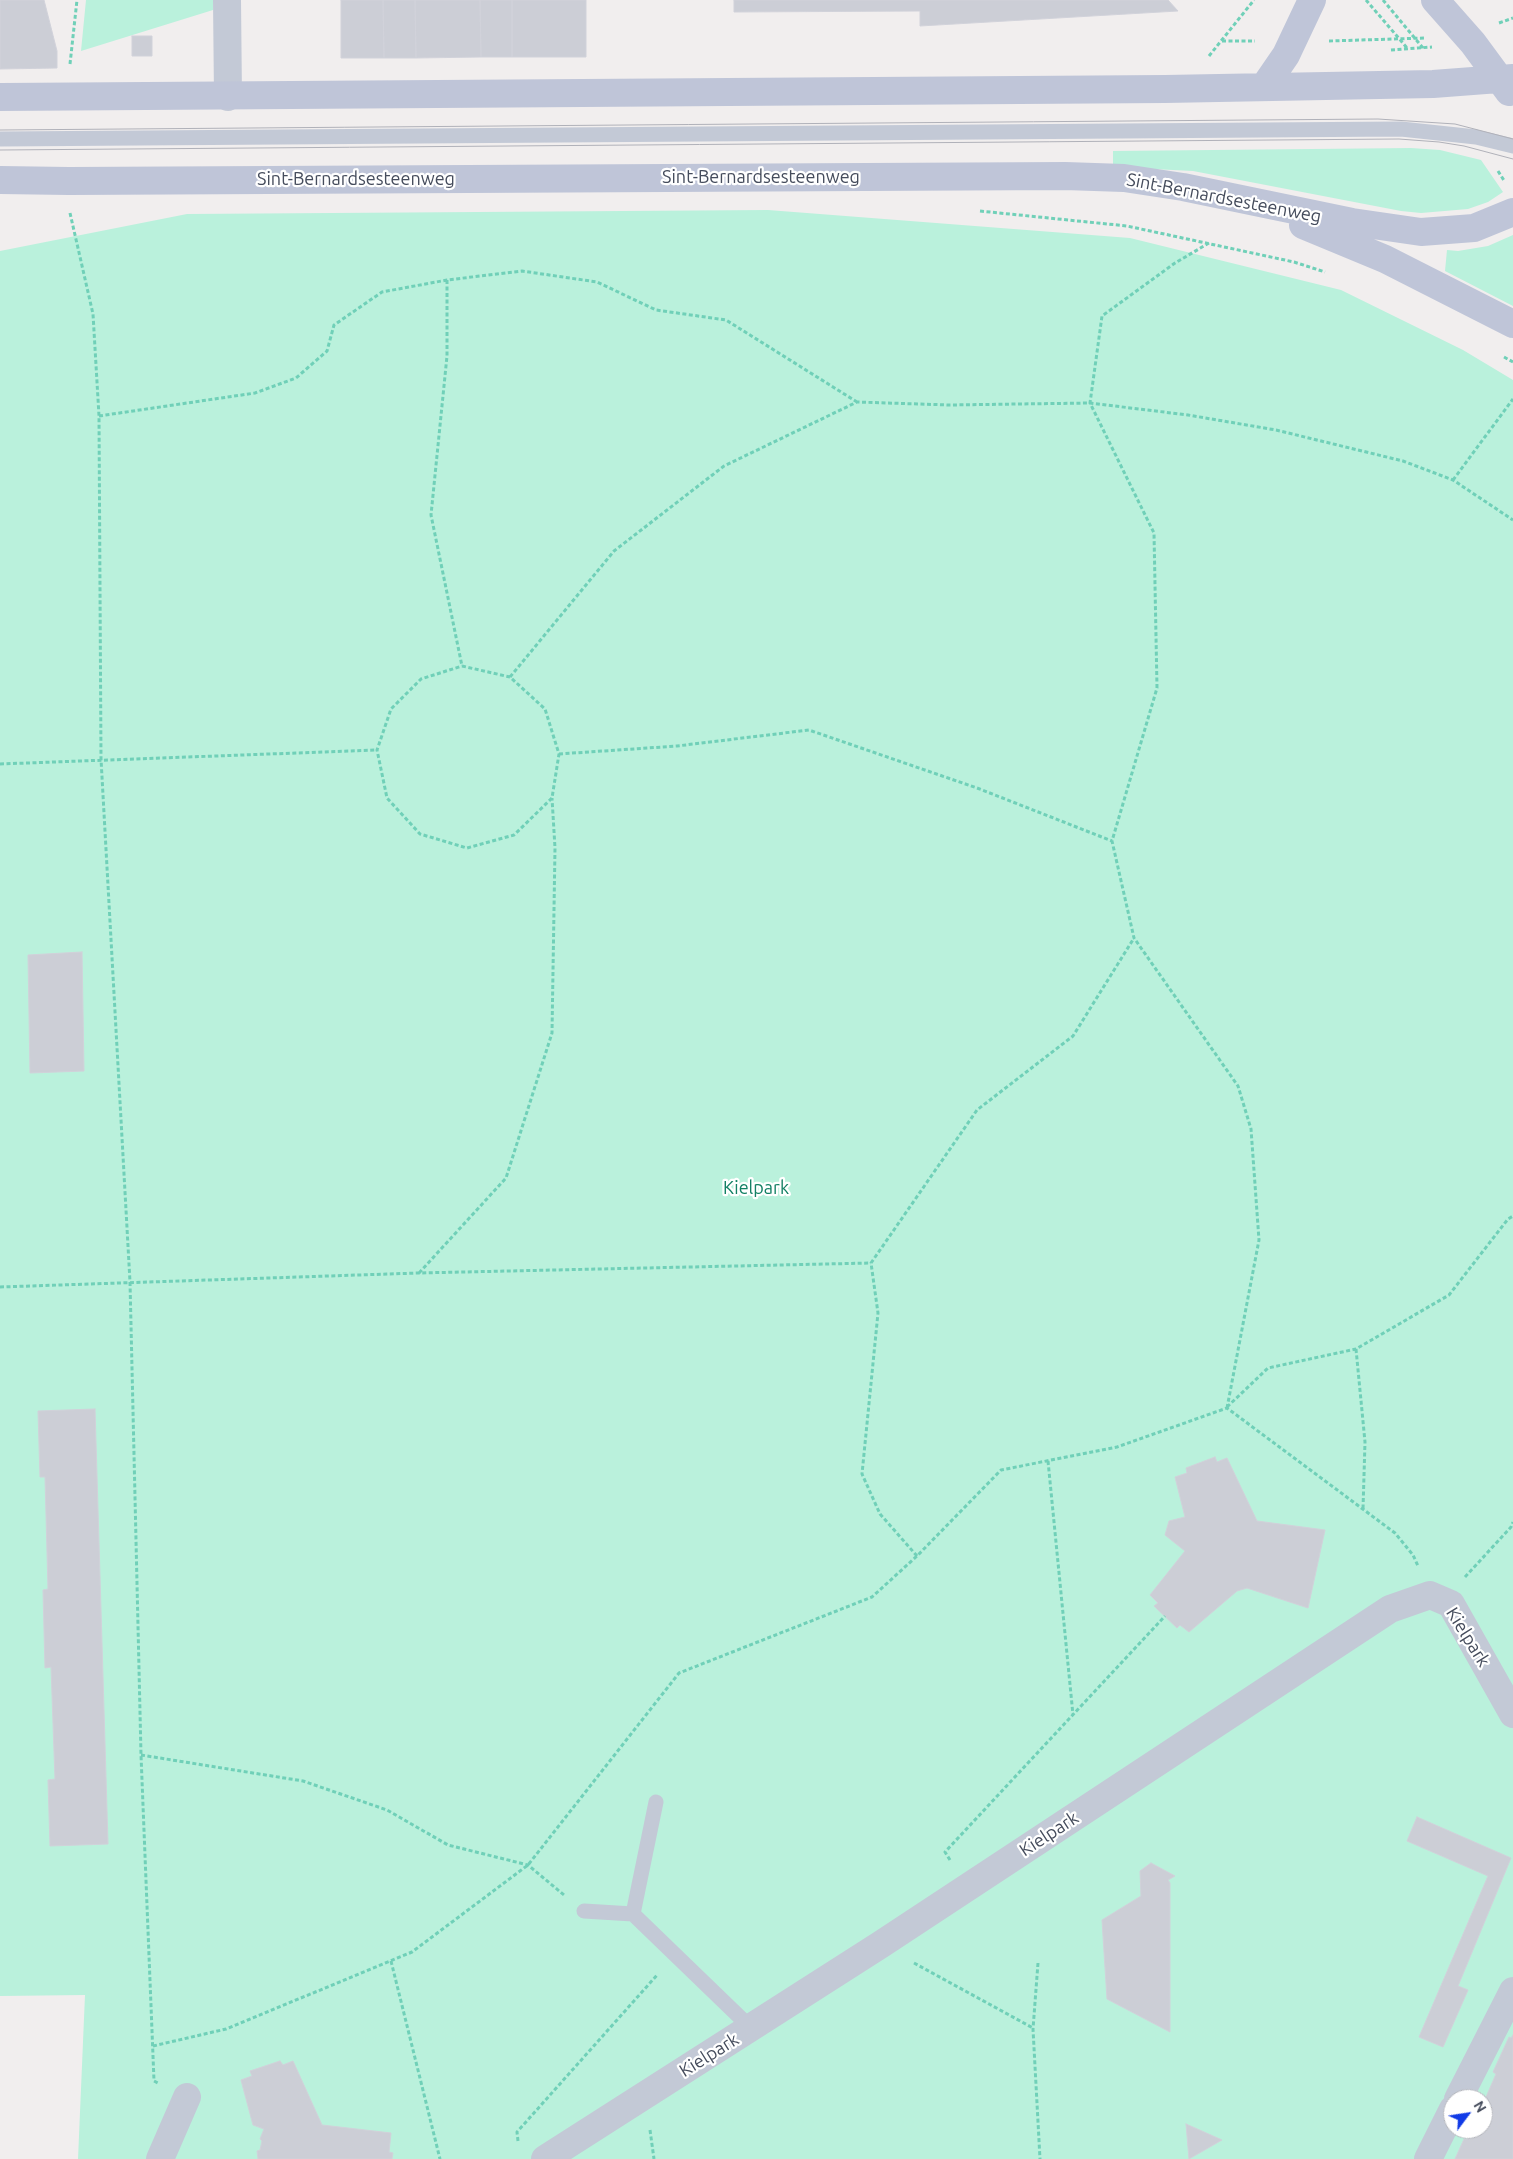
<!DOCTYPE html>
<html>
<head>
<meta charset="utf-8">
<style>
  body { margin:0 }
  #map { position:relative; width:1513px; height:2159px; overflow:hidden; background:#f1eeee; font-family:Ubuntu,sans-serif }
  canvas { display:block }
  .north { position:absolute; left:1443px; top:2089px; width:50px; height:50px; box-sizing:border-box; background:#fff; border:1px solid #b5b7be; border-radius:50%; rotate:59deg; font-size:14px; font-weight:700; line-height:20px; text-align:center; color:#454c5c }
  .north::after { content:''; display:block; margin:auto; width:18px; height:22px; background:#113be7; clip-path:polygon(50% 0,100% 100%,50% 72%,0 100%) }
</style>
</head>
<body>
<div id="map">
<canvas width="1513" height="2159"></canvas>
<div class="north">N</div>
</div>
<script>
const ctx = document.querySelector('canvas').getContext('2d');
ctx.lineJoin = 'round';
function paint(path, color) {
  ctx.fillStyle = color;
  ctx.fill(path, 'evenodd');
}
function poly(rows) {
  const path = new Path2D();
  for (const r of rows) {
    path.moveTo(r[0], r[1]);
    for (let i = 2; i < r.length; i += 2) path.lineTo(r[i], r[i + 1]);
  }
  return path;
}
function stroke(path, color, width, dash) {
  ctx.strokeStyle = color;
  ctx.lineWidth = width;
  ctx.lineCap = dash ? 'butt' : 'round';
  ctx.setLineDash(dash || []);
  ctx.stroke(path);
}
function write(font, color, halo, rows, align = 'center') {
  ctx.font = font + ' Ubuntu,sans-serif';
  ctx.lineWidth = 4.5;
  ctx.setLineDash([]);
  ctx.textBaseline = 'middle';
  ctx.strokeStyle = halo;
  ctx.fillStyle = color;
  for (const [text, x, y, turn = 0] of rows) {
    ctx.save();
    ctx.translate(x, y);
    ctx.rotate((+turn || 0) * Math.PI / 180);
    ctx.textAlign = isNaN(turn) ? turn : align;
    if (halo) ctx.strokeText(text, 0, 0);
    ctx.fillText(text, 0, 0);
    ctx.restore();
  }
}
const green = poly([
  [86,0,213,0,213,10,81,51],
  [1411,148,1440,150,1481,160,1503,192,1488,202,1468,209,1421,213,1401,211,1193,171,1113,167,1113,151],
  [768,210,1130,238,1341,290,1463,350,1513,380,1513,2159,78,2159,85,1995,0,1996,0,251,187,214],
  [1453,2099,1483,2099,1483,2129,1453,2129],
  [1513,235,1513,306,1445,271,1447,250,1458,251,1488,246]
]);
const building = poly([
  [0,0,44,0,57,51,57,68,0,69,0,0],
  [341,0,383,0,384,58,341,58,341,0],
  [383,0,415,0,416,58,384,58,383,0],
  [415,0,480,0,481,57,416,58,415,0],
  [480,0,512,0,512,57,481,57,480,0],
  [512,0,586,0,586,57,512,57,512,0],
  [734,0,1168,0,1178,11,920,26,920,11,734,12,734,0],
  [132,36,152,36,152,56,132,56,132,36],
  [82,952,84,1071,30,1073,28,955,82,952],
  [95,1409,108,1844,50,1846,48,1780,55,1779,51,1667,45,1668,43,1590,48,1589,45,1477,40,1477,38,1411,95,1409],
  [1215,1457,1217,1462,1227,1458,1257,1521,1325,1530,1308,1608,1247,1588,1237,1591,1189,1632,1180,1625,1177,1628,1154,1606,1158,1603,1150,1595,1185,1551,1165,1535,1169,1521,1185,1517,1175,1477,1187,1473,1186,1468,1215,1457],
  [1417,1817,1511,1858,1458,1986,1468,1990,1443,2047,1419,2037,1488,1876,1407,1841,1417,1817],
  [1151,1863,1175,1876,1168,1880,1170,1883,1170,2032,1107,1999,1102,1920,1141,1896,1140,1871,1151,1863],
  [1513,2035,1513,2159,1455,2159,1464,2139,1467,2139,1472,2129,1483,2129,1483,2104,1496,2074,1493,2072,1509,2037,1511,2038,1513,2035],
  [280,2061,283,2065,293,2061,322,2125,391,2133,389,2152,393,2153,392,2159,258,2159,257,2151,260,2150,262,2141,260,2139,264,2129,253,2125,241,2080,252,2076,250,2071,280,2061],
  [1186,2124,1222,2140,1189,2159,1186,2124]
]);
const path = poly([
  [1366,0,1408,49],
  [1383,0,1423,48],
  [1499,23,1513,18],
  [1222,41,1255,41],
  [1329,41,1425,38],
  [1391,50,1432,47],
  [1209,56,1254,0],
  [70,64,77,0],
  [1498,171,1505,182],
  [980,211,1127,226,1294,262,1325,272],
  [70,213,93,314,99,416,101,759,130,1282,141,1755,154,2081,158,2083],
  [1209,243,1175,263,1102,316,1090,403,1154,533,1157,688,1112,841,1134,938,1238,1086,1251,1129,1259,1240,1227,1408],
  [447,280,447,356,431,515,462,666],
  [1504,357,1513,362],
  [99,416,255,393,296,378,327,351,334,325,382,292,447,280,522,271,597,282,656,310,726,320,857,402],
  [1453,480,1513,399],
  [462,666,510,677,545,709,559,754,552,798,514,835,467,848,420,834,387,798,377,750,391,709,421,679,462,666],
  [510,677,614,551,724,466,857,402,949,405,1090,403,1188,415,1276,430,1403,461,1453,480,1513,520],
  [559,754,677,746,809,730,977,788,1112,841],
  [0,764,377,750],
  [419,1273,506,1178,552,1033,555,848,552,798],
  [0,1287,418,1273,871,1263],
  [1356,1349,1365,1442,1363,1509],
  [1227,1407,1268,1368,1356,1349,1449,1295,1508,1219,1513,1216],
  [1048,1461,1073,1715],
  [917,1556,880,1514,862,1474,878,1313,871,1263,977,1110,1073,1036,1134,938],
  [1465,1577,1511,1527,1513,1522],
  [141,1755,303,1781,387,1810,448,1845,528,1865,564,1895],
  [950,1860,945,1852,1165,1616],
  [391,1961,440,2159],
  [914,1963,1033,2028],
  [1038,1963,1033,2029,1040,2159],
  [153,2046,226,2029,412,1952,528,1865,679,1673,872,1597,917,1556,1001,1470,1117,1447,1227,1408,1395,1533,1413,1555,1418,1566],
  [650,2130,654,2159],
  [518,2141,517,2132,658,1974]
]);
const lane = poly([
  [0,139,1401,129,1476,137,1513,146],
  [656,1802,633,1914,751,2028],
  [584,1911,633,1914]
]);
const street = poly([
  [227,0,228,97],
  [1458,2099,1513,1991],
  [160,2159,187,2097],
  [545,2159,880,1945,1390,1609,1430,1595,1451,1604,1513,1714],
  [1428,2159,1453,2109]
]);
const secondary = poly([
  [1435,0,1473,43,1509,92],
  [1264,87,1286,55,1312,0],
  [0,97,1165,89,1433,84,1513,78],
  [0,180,69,181,1065,176,1124,178,1183,187,1352,222,1421,232,1474,228,1513,212],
  [1303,225,1385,259,1513,324]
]);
const tram = poly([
  [0,130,1378,119,1455,124,1513,139],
  [0,150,1399,139,1439,142,1464,146,1513,159]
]);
const streetNames = [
  ["Sint-Bernardsesteenweg",761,177],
  ["Sint-Bernardsesteenweg",356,179],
  ["Sint-Bernardsesteenweg",1224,198,11],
  ["Kielpark",1468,1637,58],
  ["Kielpark",1049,1834,-33],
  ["Kielpark",709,2055,-32]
];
const parkNames = [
  ["Kielpark",756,1188]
];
paint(green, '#baf1dc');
paint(building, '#ccced6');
stroke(building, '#d1d2da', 1);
stroke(path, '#70d0b8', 3, [4, 2.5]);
stroke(lane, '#c3c9d6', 15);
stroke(street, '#c3c9d6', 28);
stroke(secondary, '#bfc5d8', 28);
stroke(tram, '#b0b1b9', 1);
write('18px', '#454c5c', '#fff', streetNames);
write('18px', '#138064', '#fff', parkNames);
</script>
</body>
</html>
